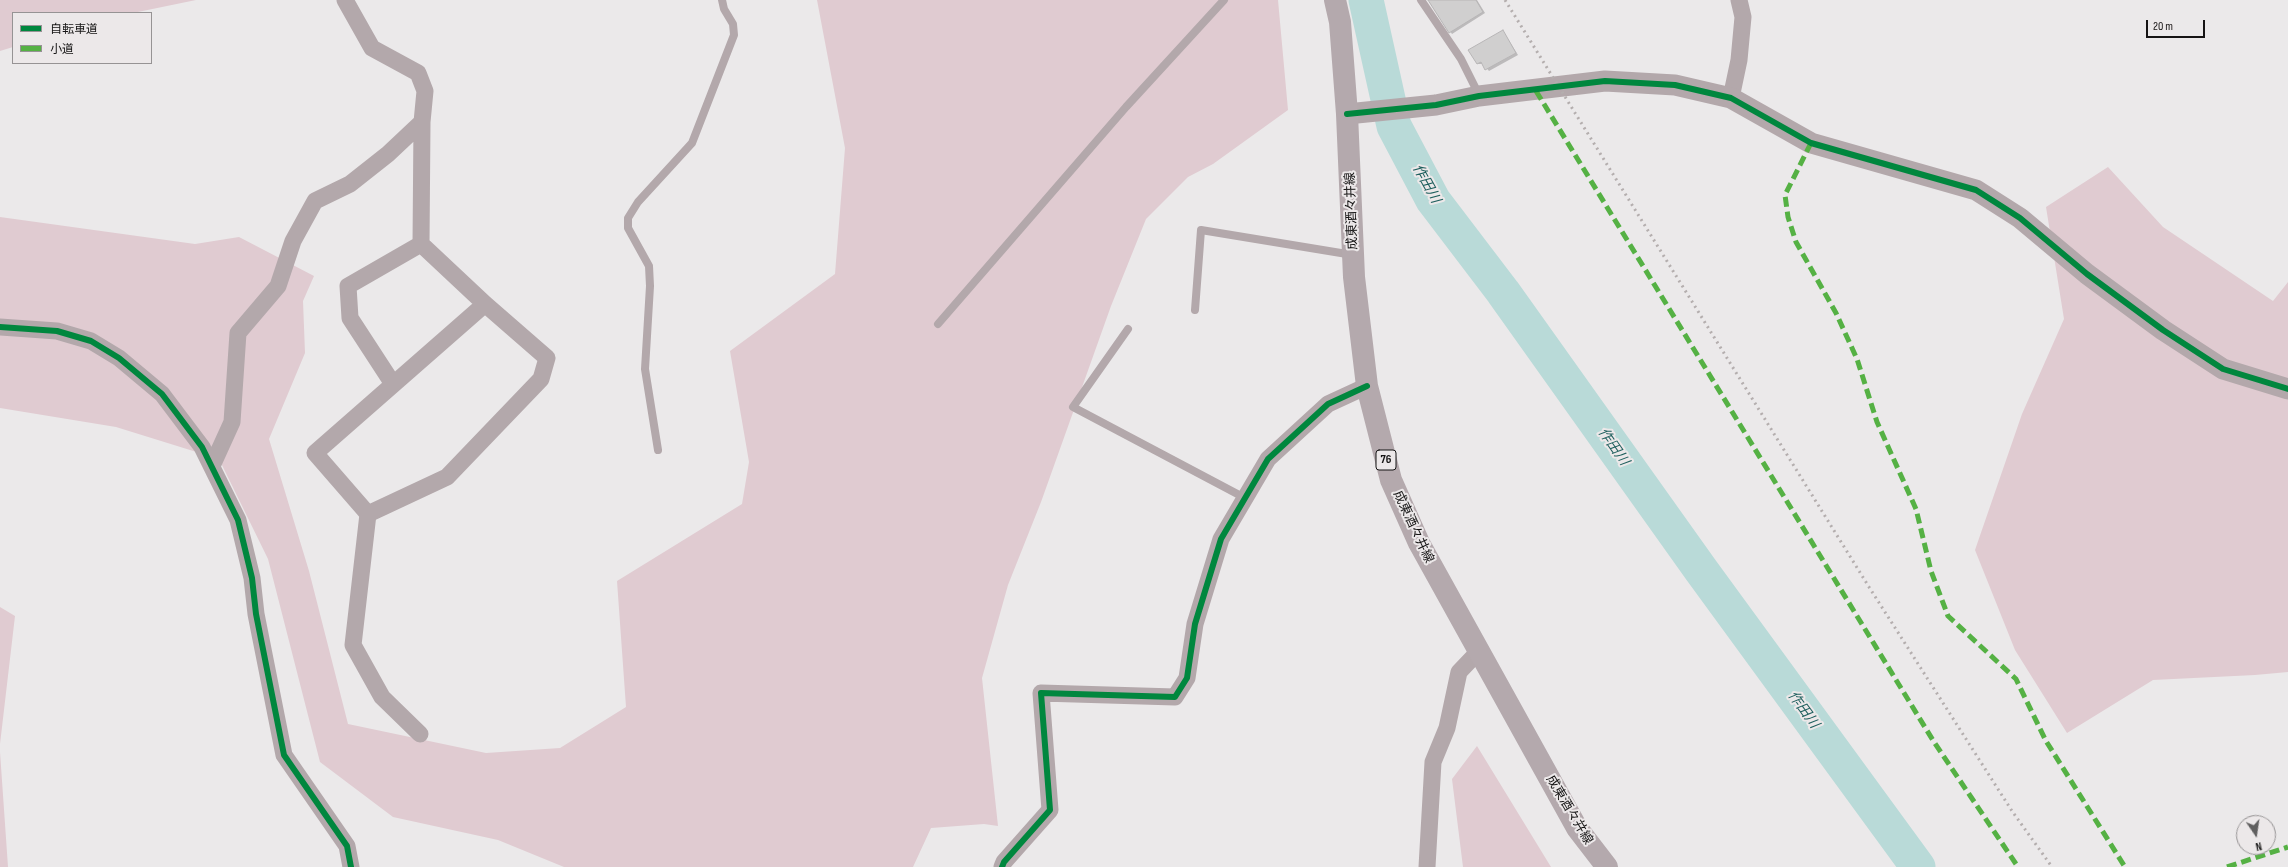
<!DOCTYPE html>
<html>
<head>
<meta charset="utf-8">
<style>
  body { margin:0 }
  #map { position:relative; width:2288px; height:867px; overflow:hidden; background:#ebe9ea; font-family:"Sofia Sans Condensed","Noto Sans JP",sans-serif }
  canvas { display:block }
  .legend { position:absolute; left:12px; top:12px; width:140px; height:52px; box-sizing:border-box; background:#ece8e9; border:1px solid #969394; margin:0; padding:5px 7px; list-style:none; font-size:12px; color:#151414 }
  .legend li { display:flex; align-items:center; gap:8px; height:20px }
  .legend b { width:20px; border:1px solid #969394 }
  .north { position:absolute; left:2236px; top:815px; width:40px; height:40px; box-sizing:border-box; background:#ece8e9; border:1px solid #969394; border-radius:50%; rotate:167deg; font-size:11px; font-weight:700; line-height:16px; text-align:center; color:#151414 }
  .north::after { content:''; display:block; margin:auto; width:14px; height:18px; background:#605f5f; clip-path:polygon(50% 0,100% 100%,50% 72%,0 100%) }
  .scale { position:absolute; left:2146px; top:20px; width:59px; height:18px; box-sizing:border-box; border:2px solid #151414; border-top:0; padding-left:5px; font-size:12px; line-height:14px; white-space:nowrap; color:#151414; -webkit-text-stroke:3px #ece8e9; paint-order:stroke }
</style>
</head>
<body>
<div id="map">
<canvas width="2288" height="867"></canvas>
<ul class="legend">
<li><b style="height:5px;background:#00873e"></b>自転車道</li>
<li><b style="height:5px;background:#55b144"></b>小道</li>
</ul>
<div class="north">N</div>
<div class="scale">20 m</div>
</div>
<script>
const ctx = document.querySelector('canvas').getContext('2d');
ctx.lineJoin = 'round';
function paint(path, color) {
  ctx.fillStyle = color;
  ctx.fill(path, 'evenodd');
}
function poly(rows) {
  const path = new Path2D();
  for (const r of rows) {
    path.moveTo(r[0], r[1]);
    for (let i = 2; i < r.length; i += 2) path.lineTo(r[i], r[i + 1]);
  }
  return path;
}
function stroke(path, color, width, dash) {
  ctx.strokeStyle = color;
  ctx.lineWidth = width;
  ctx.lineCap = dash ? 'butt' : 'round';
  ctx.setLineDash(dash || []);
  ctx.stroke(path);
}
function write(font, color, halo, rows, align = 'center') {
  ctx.font = font + ' "Sofia Sans Condensed","Noto Sans JP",sans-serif';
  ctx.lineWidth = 4;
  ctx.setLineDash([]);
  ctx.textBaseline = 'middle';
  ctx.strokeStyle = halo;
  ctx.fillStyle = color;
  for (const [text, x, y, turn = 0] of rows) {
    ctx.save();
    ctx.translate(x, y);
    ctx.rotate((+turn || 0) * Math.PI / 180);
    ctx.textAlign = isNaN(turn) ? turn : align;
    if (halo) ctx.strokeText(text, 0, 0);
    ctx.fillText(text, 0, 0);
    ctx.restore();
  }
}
const green = poly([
  [0,0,196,0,133,13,13,13,13,47,0,51],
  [817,0,1278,0,1288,110,1213,164,1188,177,1146,219,1111,306,1041,502,1008,585,982,678,998,826,984,824,931,828,913,867,564,867,498,840,393,817,320,762,268,559,219,459,116,427,0,408,0,217,195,244,239,237,314,276,303,301,305,353,269,439,309,571,348,724,486,753,560,748,626,707,617,581,742,504,749,462,730,351,835,274,845,148],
  [2108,167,2163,227,2273,301,2288,282,2288,672,2255,675,2153,680,2067,733,2015,650,1975,550,2022,414,2064,319,2046,207],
  [0,607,15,616,0,744],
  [1477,746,1551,867,1463,867,1452,779],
  [0,752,8,867,0,867]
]);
const shadow = poly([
  [1429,0,1477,0,1485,13,1452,34],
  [1503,31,1518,55,1489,71,1483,64,1477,64]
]);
const river = poly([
  [1366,0,1394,126,1433,200,1503,292,1701,570,1918,867]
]);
const building = poly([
  [1428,0,1476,0,1483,12,1449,33,1428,0],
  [1503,30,1516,53,1485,70,1481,62,1477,64,1468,50,1503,30]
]);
const service = poly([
  [1421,0,1461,59,1479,95],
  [1195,310,1201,230,1353,255],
  [938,324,1126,107,1224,0],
  [1128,329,1073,407,1245,498],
  [658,450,645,369,650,286,649,266,628,228,628,218,638,202,692,143,734,35,733,24,724,9,722,0]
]);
const minor = poly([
  [345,0,372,48,418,73,425,91,422,122,421,244,485,304,547,358,541,379,447,477,368,514],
  [1731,98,1739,60,1743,17,1739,0],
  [0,327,57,331,91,341,119,358,162,394,202,447,238,520,252,578,256,614,284,755,347,846,351,867],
  [393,384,350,318,348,286,421,244],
  [212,466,232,422,238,333,278,286,293,241,315,201,350,184,388,154,422,122],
  [420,734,382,697,353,645,368,514,315,453,485,304],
  [1002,867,1004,862,1050,810,1041,693,1175,697,1187,678,1195,624,1221,539,1268,459,1328,404,1367,386],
  [1427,867,1433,762,1447,728,1459,672,1479,651]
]);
const tertiary = poly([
  [1347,114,1436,105,1479,96,1605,81,1675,85,1731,98,1811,143,1976,190,2020,218,2087,274,2163,330,2223,369,2288,389]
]);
const primary = poly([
  [1335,0,1340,22,1347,114,1354,277,1367,386,1391,480,1419,543,1577,828,1607,867]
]);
const rail = poly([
  [1505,0,1869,587,2012,811,2052,867]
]);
const quiet = poly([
  [1536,91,1934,742,2018,867],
  [1811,143,1785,195,1788,217,1796,242,1836,313,1857,359,1877,422,1916,509,1931,571,1948,616,2016,679,2046,741,2125,867],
  [2227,867,2288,847]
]);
const cycleway = poly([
  [1347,114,1436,105,1479,96,1605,81,1675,85,1731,98,1811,143,1976,190,2020,218,2087,274,2163,330,2223,369,2288,389],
  [0,327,57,331,91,341,119,358,162,394,202,447,238,520,252,578,256,614,284,755,347,846,351,867],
  [1002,867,1004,862,1050,810,1041,693,1175,697,1187,678,1195,624,1221,539,1268,459,1328,404,1367,386]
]);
const shields = [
  [1386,460,20]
];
const shieldNames = [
  ["76",1386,460]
];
const streetNames = [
  ["成東酒々井線",1352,211,-92],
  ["成東酒々井線",1413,527,65],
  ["成東酒々井線",1569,810,59]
];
const waterNames = [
  ["作田川",1426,184,61],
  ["作田川",1613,447,55],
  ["作田川",1803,710,54]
];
paint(green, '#e0cbd1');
paint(shadow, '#0003');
stroke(river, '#b9dad8', 35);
paint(building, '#d0cfcf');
stroke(building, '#b7b5b6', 1);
stroke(service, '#b3a8ab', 8);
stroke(minor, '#b3a8ab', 17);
stroke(tertiary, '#b3a8ab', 21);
stroke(primary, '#b4a9ad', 22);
stroke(rail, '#b4aeae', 3, [2, 4]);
stroke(quiet, '#55b144', 5, [10, 5]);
stroke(cycleway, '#00873e', 6);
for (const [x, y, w] of shields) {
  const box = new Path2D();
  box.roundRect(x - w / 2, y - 10, w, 20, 3);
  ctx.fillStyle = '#ece8e9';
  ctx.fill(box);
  stroke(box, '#151414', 1);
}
write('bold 12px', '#151414', null, shieldNames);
write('13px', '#151414', '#ece8e9', streetNames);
write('italic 14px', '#1e5f5d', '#ece8e9', waterNames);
</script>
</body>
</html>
